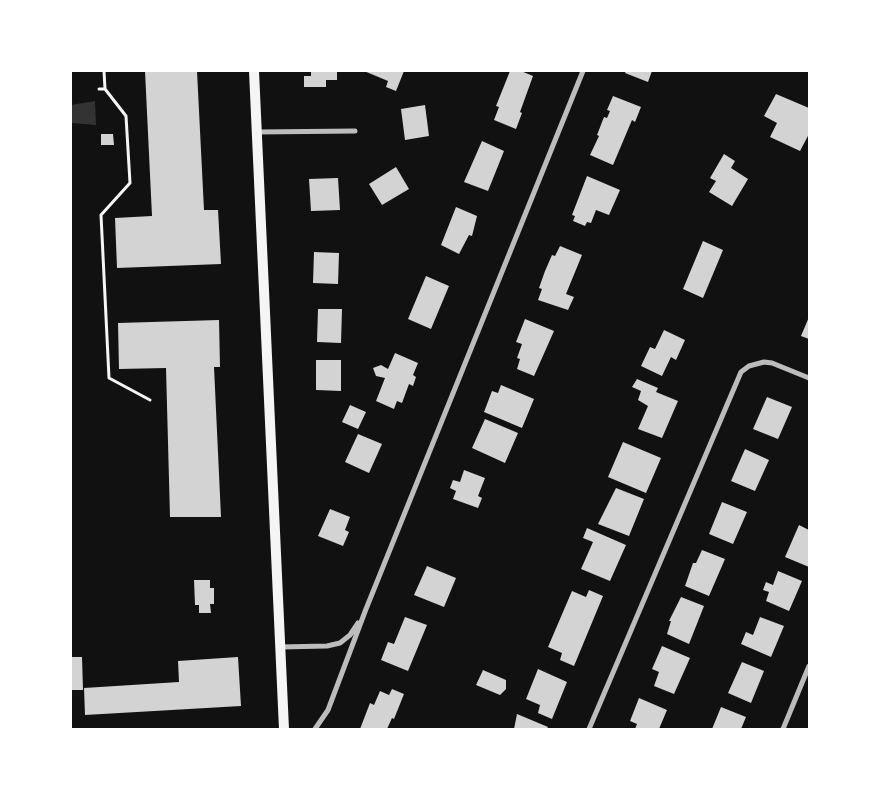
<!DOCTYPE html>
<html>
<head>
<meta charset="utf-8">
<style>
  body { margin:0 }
  #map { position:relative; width:880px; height:800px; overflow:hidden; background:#111; font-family:"Sofia Sans Condensed",sans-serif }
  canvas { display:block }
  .frame { position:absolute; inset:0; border:72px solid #fff; pointer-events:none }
</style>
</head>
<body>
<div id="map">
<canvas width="880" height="800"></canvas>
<div class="frame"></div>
</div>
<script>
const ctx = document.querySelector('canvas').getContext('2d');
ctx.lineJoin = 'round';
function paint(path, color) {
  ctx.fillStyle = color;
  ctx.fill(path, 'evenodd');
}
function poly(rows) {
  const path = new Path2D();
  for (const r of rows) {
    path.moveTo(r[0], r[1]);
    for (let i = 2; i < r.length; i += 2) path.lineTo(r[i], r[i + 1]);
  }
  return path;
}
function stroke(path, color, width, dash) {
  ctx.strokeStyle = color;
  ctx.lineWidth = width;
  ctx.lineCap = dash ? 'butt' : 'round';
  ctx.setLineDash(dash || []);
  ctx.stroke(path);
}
const water = poly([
  [95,101,96,125,71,123,71,105]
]);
const building = poly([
  [145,71,197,71,204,210,218,210,221,264,117,268,115,218,152,216],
  [311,71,337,71,337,80,326,80,326,87,304,87,304,76,311,76],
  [364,71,404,71,396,91,386,87,388,81],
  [510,71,521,71,533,76,520,112,522,113,516,129,494,120,499,107,496,106],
  [626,71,652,71,648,82,625,73],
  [776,94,809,108,809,134,800,151,770,137,777,123,764,116],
  [613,96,641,107,635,122,632,120,613,165,590,155,599,136,597,135,604,117,607,118,610,111,607,110],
  [425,105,429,136,405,140,401,109],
  [101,134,113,134,114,145,101,145],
  [482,141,504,151,488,191,464,182],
  [724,154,735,161,731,168,748,179,732,206,709,192,716,181,710,178],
  [396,167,409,189,382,205,369,184],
  [587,176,620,190,609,215,596,210,591,223,587,222,585,226,573,221,575,216,572,215],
  [338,178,340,210,311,211,309,179],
  [456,207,477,216,472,236,469,235,459,254,441,245],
  [703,241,723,250,703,298,683,289],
  [560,246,582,255,566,294,574,297,568,310,538,300,542,289,539,288,545,271,552,255,555,256],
  [314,252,339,253,338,284,313,283],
  [426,276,449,286,431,329,408,319],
  [318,309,342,309,341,343,317,342],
  [809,317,809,339,801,336],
  [525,319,554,331,534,376,517,369,520,359,517,358,522,344,516,342],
  [219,320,220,367,214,367,221,517,170,517,166,368,119,369,118,323],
  [664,330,685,340,676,360,671,357,662,376,641,366,650,347,655,349],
  [395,353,418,363,413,375,416,377,413,386,409,384,402,403,397,401,394,409,376,401,385,378,376,376,373,368,381,365,388,369],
  [316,360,341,360,341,391,316,390],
  [637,379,658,388,656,392,678,401,662,438,638,429,648,406,638,400,641,391,632,387],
  [501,385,534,399,522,428,484,412,492,391,498,393],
  [767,397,792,407,778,439,753,429],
  [350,405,366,412,358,429,342,422],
  [485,419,518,433,505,463,472,448],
  [358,434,382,444,369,473,345,462],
  [623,442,661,458,646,493,608,477],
  [745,449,769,460,755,491,731,481],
  [464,470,485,478,478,496,482,498,478,508,453,499,456,491,450,488,453,480,460,482],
  [616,488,644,499,629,536,598,524],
  [722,502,747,512,733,544,709,534],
  [330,509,350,517,345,530,349,532,343,546,318,536],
  [799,525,809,530,809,567,785,557],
  [587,528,626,545,610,581,581,569,593,542,583,538],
  [702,550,725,559,709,596,685,586,693,563,696,563],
  [427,566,456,578,444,607,414,595],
  [778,571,802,581,789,611,766,601,769,592,763,590,766,582,773,585],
  [194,580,210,580,210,588,214,588,214,604,210,604,211,613,199,613,199,605,195,605],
  [589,590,603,596,574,666,560,660,562,653,548,647,572,591,586,597],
  [681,597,704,606,689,644,667,634,671,621,669,621],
  [405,617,427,625,408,671,381,660,388,642,394,644],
  [760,617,784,626,771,657,741,644,746,632,753,635],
  [662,646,690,658,674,694,654,686,659,672,652,669],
  [71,657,82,657,83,690,71,690],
  [238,657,241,706,85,715,84,688,179,682,178,661],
  [742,662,764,671,751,703,728,693],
  [538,669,567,682,552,719,538,713,540,705,526,699],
  [483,670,506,680,506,689,500,695,476,685],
  [392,689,404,694,394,719,392,718,387,729,360,729,370,703,374,705,380,691,389,695],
  [639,698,667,710,659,729,635,729,637,724,630,721],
  [721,707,746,717,741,729,712,729],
  [517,714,548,727,547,729,514,729]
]);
const path = poly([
  [104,71,105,89],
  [99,89,105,89,126,116,130,183,101,215,109,378,150,400]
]);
const minor = poly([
  [257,132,355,131],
  [280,647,327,646,340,643,350,635,358,623],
  [315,729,328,710,366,609,583,71],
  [589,729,741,372,749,366,764,362,772,363,809,378],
  [783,729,809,666]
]);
const secondary = poly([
  [254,71,284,729]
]);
paint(water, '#333');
paint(building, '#d3d3d3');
stroke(path, '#f5f5f5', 3);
stroke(minor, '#bcbcbc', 5);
stroke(secondary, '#f5f5f5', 10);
</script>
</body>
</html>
